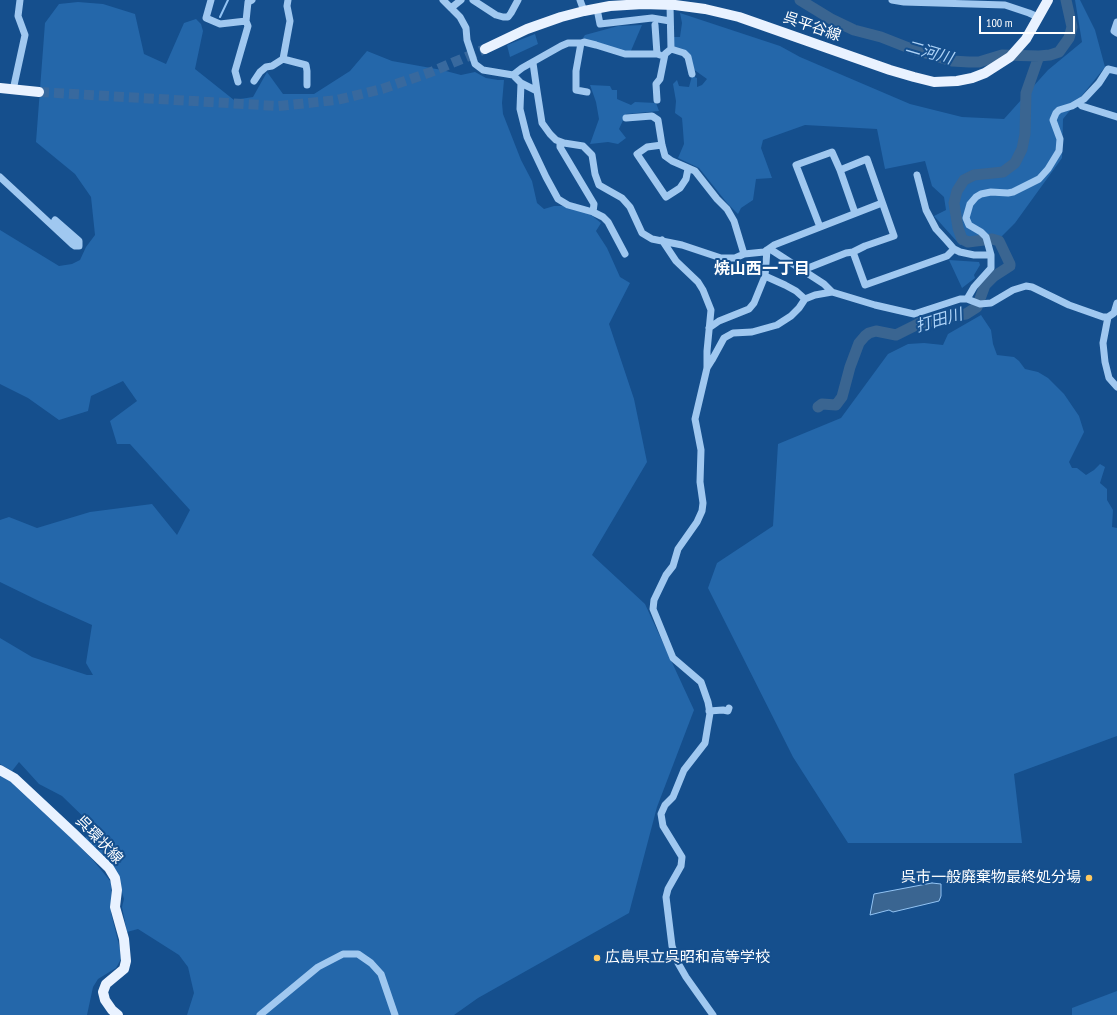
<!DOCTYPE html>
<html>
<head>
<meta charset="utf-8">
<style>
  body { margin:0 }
  #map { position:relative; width:1117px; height:1015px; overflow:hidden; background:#154f8d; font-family:"PT Sans Narrow",sans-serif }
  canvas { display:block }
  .scale { position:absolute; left:979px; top:16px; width:96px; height:18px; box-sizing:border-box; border:2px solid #fff; border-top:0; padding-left:5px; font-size:12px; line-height:14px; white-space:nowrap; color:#fff; -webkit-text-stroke:3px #154f8d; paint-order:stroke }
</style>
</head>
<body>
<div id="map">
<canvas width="1117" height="1015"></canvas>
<div class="scale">100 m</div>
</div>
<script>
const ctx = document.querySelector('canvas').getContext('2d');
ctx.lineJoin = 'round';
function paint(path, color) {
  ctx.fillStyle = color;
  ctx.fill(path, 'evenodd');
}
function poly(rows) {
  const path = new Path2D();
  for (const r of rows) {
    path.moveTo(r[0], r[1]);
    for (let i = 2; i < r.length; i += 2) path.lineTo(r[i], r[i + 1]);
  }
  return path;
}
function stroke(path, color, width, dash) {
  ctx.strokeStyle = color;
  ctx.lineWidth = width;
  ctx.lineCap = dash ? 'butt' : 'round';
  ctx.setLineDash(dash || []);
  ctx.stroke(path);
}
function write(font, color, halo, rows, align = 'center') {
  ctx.font = font + ' "PT Sans Narrow","Noto Sans JP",sans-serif';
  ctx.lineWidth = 4;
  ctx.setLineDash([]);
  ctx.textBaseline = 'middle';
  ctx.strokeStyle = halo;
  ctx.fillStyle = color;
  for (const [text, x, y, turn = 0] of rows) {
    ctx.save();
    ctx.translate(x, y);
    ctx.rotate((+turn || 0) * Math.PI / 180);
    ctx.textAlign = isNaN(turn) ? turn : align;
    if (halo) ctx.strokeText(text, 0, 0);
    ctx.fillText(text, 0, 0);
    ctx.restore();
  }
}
const green = poly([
  [1075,0,1080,0,1095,30,1105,67,1063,119,1062,158,1015,223,1000,238,960,245,934,216,946,210,944,197,932,186,925,161,885,169,877,129,805,125,763,140,761,148,772,178,756,179,753,200,741,208,738,214,727,203,699,168,678,158,684,144,683,130,682,118,675,113,676,101,673,84,677,80,679,86,689,87,692,76,697,78,697,87,702,85,707,79,693,69,692,60,672,47,672,37,680,37,682,23,680,13,780,46,800,57,910,104,962,117,1004,119,1048,70,1082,42],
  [78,2,103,4,135,14,144,54,166,64,184,23,196,19,201,24,203,31,195,69,234,100,253,97,267,72,283,94,314,94,350,71,367,51,392,61,442,70,461,75,475,72,486,78,498,80,504,80,502,103,503,114,521,160,532,181,537,203,544,209,554,206,563,206,590,214,601,223,596,231,607,248,620,277,630,283,609,324,634,399,647,462,592,555,645,604,694,710,657,807,629,913,478,998,454,1015,187,1015,194,993,188,967,179,955,138,929,127,932,122,907,124,899,117,875,85,838,95,828,62,796,39,784,19,762,12,771,0,764,0,638,32,657,87,675,93,675,86,663,92,625,41,602,0,582,0,520,9,517,37,528,90,512,152,504,177,535,190,510,130,444,117,444,110,421,137,401,123,381,91,396,88,411,59,420,28,398,0,384,0,230,59,266,72,264,80,260,86,247,95,235,91,197,75,174,36,142,45,23,59,4],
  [642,25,630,53,590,42,583,38,585,35,618,26],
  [535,34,538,44,510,57,507,45],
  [590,85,610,86,612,90,617,90,617,99,631,105,635,102,656,103,659,111,626,114,619,129,626,138,618,144,608,142,590,144,599,119,596,102],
  [949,260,979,262,980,265,974,275,975,278,962,288],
  [981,315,991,330,993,344,997,355,1014,357,1019,361,1025,369,1038,372,1048,378,1064,394,1079,416,1084,432,1069,462,1072,468,1077,468,1086,475,1094,470,1100,464,1105,467,1100,483,1107,489,1107,500,1113,510,1112,527,1117,528,1117,736,1014,774,1022,843,848,843,793,757,708,588,717,563,773,526,778,444,841,418,888,354,908,344,924,343,943,345,948,334],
  [0,773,17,783,92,859,111,882,112,904,111,913,120,949,121,959,116,968,98,979,93,987,87,1015,0,1015],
  [1117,991,1117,1015,1072,1015,1072,1008]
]);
const water = poly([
  [932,883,941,884,941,896,939,901,893,912,889,910,870,915,874,894,932,883]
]);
const stream = poly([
  [220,17,228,0]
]);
const river = poly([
  [800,0,831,19,854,30,881,37,909,48,952,61,969,62,979,62,1002,55,1039,56,1050,55,1059,52,1069,38,1072,27,1066,0],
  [818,407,822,404,836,405,842,397,850,367,859,343,865,336,869,333,876,331,896,335,920,323,931,321,941,320,947,317,966,314,977,307,985,285,993,277,1010,266,1010,264,999,241,992,239,968,242,962,239,958,228,954,203,957,191,964,180,974,175,1003,172,1015,163,1022,149,1025,134,1026,93,1039,56]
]);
const majorTunnel = poly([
  [39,92,278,106,337,100,382,89,431,72,485,49]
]);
const minor = poly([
  [211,0,206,18,220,24,246,21],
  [288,0,287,6,290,21,283,59,306,65,307,71,307,85],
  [443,0,460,17,466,28,467,40,475,64,483,70,513,75,521,83,537,91,542,123,550,134,556,140,564,143,583,146,592,155,595,174,599,185,622,198,630,207,642,233,652,239,682,245,721,258,735,258,744,254,764,252,774,245,882,203],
  [473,0,496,15,503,17,508,17,511,13,518,0],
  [580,0,584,11],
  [892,0,904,2,1005,5,1029,13,1038,17],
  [670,5,671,49],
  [451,8,461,0],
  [597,9,600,24,652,18,670,21],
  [1117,22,1114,31,1117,33],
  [655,25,657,54,660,55],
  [581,43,584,42,596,45,625,54,657,54],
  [533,63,537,91],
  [513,75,522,68,561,46,568,43,581,43,576,71,576,90,587,92],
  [254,81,260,72,266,67,272,66,283,59],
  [238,82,235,71,248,26,246,21,248,2,252,0],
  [521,83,520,109,527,137,546,177,558,199,568,205,593,212,603,217,608,222,625,254],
  [13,90,25,35,18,16,20,0],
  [657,100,656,84,660,79,665,54,671,49,684,53,688,57,692,74],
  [1079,103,1082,106,1117,117],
  [626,118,652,116,658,120,662,145,665,156,672,161,695,171,717,199,727,209,734,221,744,254],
  [560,142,560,147,594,204,593,212],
  [662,145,647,147,637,154,666,197,680,188,686,179,688,169],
  [840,170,855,213],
  [917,175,926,210,936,229,947,241,954,249,960,252,974,255,991,255],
  [0,177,72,244,75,246,79,246,79,241,55,220],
  [662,240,676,261,698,282,703,290,711,310,707,351,707,368,695,419,701,450,700,482,703,503,702,511,697,522,678,549,673,566,666,575,654,600,653,609,673,658,701,682,708,702,710,713,705,743,684,770,673,797,665,805,661,814,663,826,682,857,681,866,668,889,666,897,672,946,678,963,686,977,713,1015],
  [770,249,824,284,832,292],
  [853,252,865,285,947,256,954,249],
  [803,270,846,253,853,252,865,246,894,236,867,159,840,170,832,152,796,165,820,227],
  [765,276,785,285,796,291,805,299],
  [967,299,974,287,991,268,991,255,986,237,981,232,969,225,966,218,970,204,976,197,981,194,991,192,1008,193,1013,192,1039,179,1048,169,1059,151,1060,139,1053,120,1056,113,1059,110,1072,106,1084,99,1099,83,1108,69,1117,71],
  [1108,317,1103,343,1105,362,1109,378,1117,387],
  [709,328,719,321,749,309,754,303,765,276,767,250],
  [707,368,712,360,724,338,733,333,752,332,777,325,791,316,799,308,805,299,815,295,832,292,875,305,914,314,960,299,967,299,980,304,991,303,1013,290,1026,286,1032,287,1069,305,1103,317,1108,317,1114,313,1117,303],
  [709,711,723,710,728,711,729,708],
  [260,1015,318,967,343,954,358,954,371,963,381,974,395,1015]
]);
const major = poly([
  [485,49,527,29,561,17,584,11,610,6,643,4,675,5,705,9,739,17,890,70,914,77,934,82,957,81,972,78,985,73,1010,57,1026,39,1048,0],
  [0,88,39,92],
  [0,770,14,778,74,834,109,868,115,878,117,890,115,907,124,939,126,961,124,969,106,984,103,992,105,1000,112,1010,118,1015]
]);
const markers = [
  [1089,878,4,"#ffc95f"],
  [597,958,4,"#ffc95f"]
];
const streetNames = [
  ["呉平谷線",812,27,19],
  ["呉環状線",99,840,46]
];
const poiNames = [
  ["呉市一般廃棄物最終処分場",1081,878],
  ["広島県立呉昭和高等学校",605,958,"left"]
];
const waterNames = [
  ["二河川",929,53,16],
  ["打田川",939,321,-16]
];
const neighbourhoodNames = [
  ["焼山西一丁目",762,269]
];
paint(green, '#2467aa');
paint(water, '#3a6591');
stroke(water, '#92c3f3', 1);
stroke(stream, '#92c3f3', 2);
stroke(river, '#3a6591', 11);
stroke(majorTunnel, '#38699e', 10, [10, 5]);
stroke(minor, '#a0c8f0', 7);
stroke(major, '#e9f2ff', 10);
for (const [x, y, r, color] of markers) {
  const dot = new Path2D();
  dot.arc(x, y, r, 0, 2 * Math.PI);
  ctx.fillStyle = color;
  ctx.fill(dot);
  stroke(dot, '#154f8d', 1.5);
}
write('15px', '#fff', '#154f8d', streetNames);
write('15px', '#fff', '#154f8d', poiNames, 'right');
write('italic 16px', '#acd2f7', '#154f8d', waterNames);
write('bold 16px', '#fff', '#154f8d', neighbourhoodNames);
</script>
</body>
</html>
